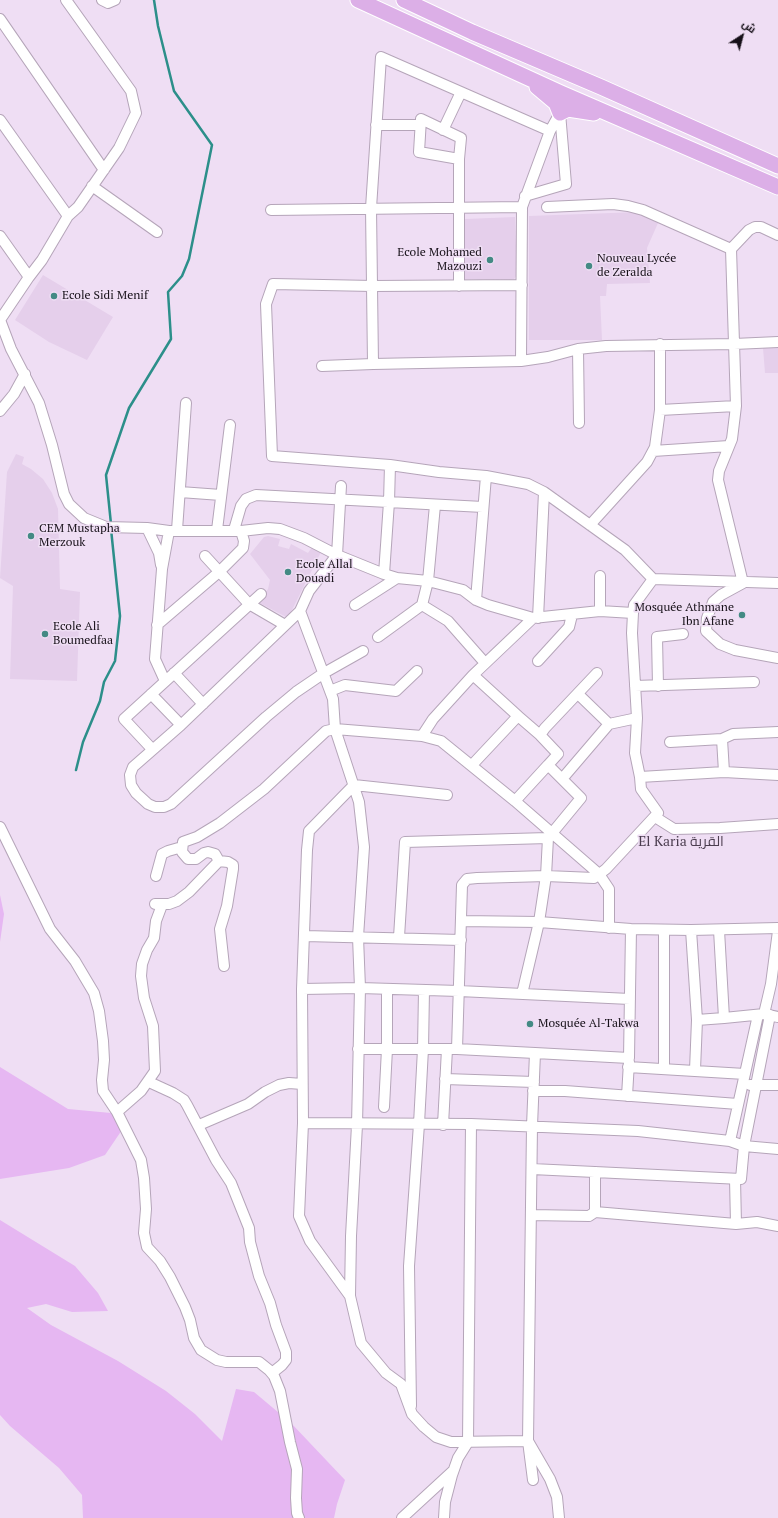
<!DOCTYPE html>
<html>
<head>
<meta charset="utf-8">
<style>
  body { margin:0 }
  #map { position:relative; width:778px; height:1518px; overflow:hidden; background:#efdef4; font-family:"PT Serif",Cairo,serif }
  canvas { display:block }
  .north { position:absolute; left:722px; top:16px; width:40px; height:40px; -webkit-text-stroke:3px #efdef4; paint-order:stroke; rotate:36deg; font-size:11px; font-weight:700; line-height:16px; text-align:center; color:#161018 }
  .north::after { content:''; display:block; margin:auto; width:14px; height:18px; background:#161018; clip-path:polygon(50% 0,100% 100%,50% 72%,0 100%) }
</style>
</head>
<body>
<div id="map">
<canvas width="778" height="1518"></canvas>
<div class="north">ش</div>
</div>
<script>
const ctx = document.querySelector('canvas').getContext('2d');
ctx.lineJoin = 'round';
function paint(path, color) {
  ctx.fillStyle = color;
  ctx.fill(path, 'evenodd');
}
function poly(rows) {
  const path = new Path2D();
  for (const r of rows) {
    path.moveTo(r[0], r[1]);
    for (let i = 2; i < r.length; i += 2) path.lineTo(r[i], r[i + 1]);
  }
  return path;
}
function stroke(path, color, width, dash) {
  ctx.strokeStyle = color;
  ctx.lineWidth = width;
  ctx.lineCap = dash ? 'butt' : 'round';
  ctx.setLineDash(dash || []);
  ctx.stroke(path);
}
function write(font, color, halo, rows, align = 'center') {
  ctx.font = font + ' "PT Serif",Cairo,serif';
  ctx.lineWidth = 3;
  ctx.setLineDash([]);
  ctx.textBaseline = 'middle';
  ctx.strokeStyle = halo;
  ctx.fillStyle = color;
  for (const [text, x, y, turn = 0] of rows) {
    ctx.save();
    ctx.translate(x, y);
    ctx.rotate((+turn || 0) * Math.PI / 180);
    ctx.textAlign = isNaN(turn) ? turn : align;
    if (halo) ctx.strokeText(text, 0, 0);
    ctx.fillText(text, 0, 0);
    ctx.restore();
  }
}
const built = poly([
  [638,212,658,223,647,248,650,283,607,284,606,296,600,296,602,340,529,340,529,216],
  [515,217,517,275,514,279,510,280,464,279,465,219],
  [43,275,113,317,87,360,49,342,15,320],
  [778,347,778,373,765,373,763,348],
  [16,454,24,457,22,464,31,469,43,479,52,493,58,509,60,589,80,592,77,681,10,679,13,586,0,578,7,472],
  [268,536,280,539,278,546,289,549,291,544,308,553,312,547,321,552,288,618,258,602,268,589,270,580,250,554,264,537]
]);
const green = poly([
  [0,895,4,914,0,942],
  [0,1067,68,1109,111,1113,126,1124,105,1155,69,1168,0,1179],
  [0,1220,75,1266,98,1293,108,1311,72,1312,46,1304,27,1308,51,1325,118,1361,166,1391,195,1414,222,1441,236,1389,254,1392,291,1423,345,1480,337,1504,334,1518,83,1518,82,1495,59,1468,10,1426,0,1415]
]);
const stream = poly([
  [111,524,106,475,129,408,171,339,168,292,182,276,189,259,212,145,174,91,158,26,154,0],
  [76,770,83,742,100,701,104,682,115,661,120,616,111,529]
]);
const minor = poly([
  [102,0,108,3,115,0],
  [0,19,104,170],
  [560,113,550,131,522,207,521,361,548,357,578,349,606,346,734,344,778,342],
  [421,119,461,138,459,159,419,152,421,119],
  [0,120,68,216],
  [376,125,420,125],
  [443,130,461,92],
  [459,159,459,286],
  [92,186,157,232],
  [525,196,566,184,560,113],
  [547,207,613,204,628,206,643,210,731,249,749,230,755,227,761,227,778,235],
  [271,210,522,207],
  [0,236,29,277,0,320,11,349,39,403,52,445,64,494,69,504,84,518,106,527,147,528,169,531,241,531,268,528,280,529,304,538,337,555,384,574,397,578,428,581,463,590,476,600,488,605,533,618,600,611,633,613,634,605,653,579,778,583],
  [731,249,736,406],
  [29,277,42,260,68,216,78,207,119,148,136,113,131,91,66,0],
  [522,285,373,286,273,284,266,304,272,456,390,465,439,472,486,476,528,484,544,492,625,550,653,579],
  [578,349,579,423],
  [521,361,373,364,371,208,381,57,550,131],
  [322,366,373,364],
  [660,410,736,406,732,439,719,471,718,480,743,583,721,595,713,602,707,618,706,631,720,644,735,650,778,658],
  [0,411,14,394,25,374],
  [653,451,729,446],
  [341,486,337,555,309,591,300,611,333,699,335,729,359,802,364,847,358,937,360,988,357,1125,351,1236,350,1296],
  [180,492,221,495],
  [435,505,428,581,422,605,448,621,485,663],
  [590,525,647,462,655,447,660,410,660,344],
  [147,528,159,553,161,565],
  [177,530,186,403],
  [217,530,230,425],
  [234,530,241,506,246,499,256,495,483,507],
  [205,556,249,604,285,625],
  [384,574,389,502,390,465],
  [600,576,600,611],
  [476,600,486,476],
  [355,605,397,578],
  [300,611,181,725,133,767,130,775,131,785,136,793,148,804,155,807,164,807,171,804,266,717,296,692,324,673,363,651],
  [538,618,544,492],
  [157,625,219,572,243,548,244,541,241,531],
  [378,637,422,605],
  [538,661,569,627,572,615],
  [174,673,203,704],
  [165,681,155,659,162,569,169,531],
  [635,686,754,682],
  [658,686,657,637,683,634],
  [330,691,345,685,396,691,417,671],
  [151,694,181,725],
  [578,694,609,724,637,718],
  [518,716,540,735,558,754,548,765],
  [540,735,545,728,597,673],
  [422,736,433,719,473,675,533,618],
  [722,739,733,734,778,732],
  [670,742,722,739,724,772],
  [152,749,124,719,261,594],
  [472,765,518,716,473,675],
  [640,777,724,772,778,775],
  [562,779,609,724],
  [447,795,354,785,309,831,307,850,302,989,303,1123,299,1216,310,1241,350,1296,361,1343,386,1373,401,1384,412,1414,424,1427,436,1437,451,1442,528,1441,550,1479,557,1497,559,1518],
  [515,801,548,765,581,798,548,838,546,876,539,922,631,929,691,930,778,928],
  [655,817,674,829,720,828,778,824],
  [0,827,50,929,75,961,94,993,99,1011,103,1041,104,1060,102,1080,103,1091,117,1112,141,1160,144,1178,146,1209,144,1233,147,1247,160,1261,170,1277,185,1307,190,1320,194,1338,201,1350,217,1360,226,1362,259,1362,269,1370,274,1376,280,1391,290,1442,297,1469,296,1498,297,1513,299,1518],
  [219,861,228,862,233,865,233,869,227,906,220,929,224,966],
  [156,876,162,854,168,851,182,847],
  [155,904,169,904,177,901,189,892,219,861,215,854,208,852,204,853,196,859,188,859,182,852,183,842,197,837,220,823,264,789,326,731,335,729,422,736,441,741,515,801,599,874,609,889,609,928],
  [461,921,539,922,522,994],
  [691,930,697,1020,695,1070],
  [719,930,724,1018],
  [305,936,461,940],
  [399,937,405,842,548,838],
  [302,989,360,988,459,991,630,999],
  [764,1014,771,984,778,931],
  [697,1020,724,1018,764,1014,778,1017],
  [358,1049,457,1049],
  [535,1053,629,1058,631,929],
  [628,1067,745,1074],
  [664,1068,664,930],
  [445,1079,534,1082],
  [149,1082,173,1093,184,1100,187,1105,216,1160,231,1183,249,1228,250,1242,259,1276,270,1303,276,1325,286,1352,286,1360,282,1365,272,1373],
  [750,1085,778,1085],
  [533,1091,565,1091,738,1104],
  [627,1096,629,1062],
  [384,1107,387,1049,387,989],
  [117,1112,141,1091,155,1071,153,1026,144,998,141,976,142,964,147,950,154,938,156,921,162,905],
  [303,1123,471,1124,638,1131,730,1141,744,1146,778,1149],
  [199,1125,248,1104,265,1092,279,1085,289,1083,302,1084],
  [443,1125,447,1049],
  [730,1141,758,1015],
  [532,1169,741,1179,744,1146,770,1015],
  [595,1172,595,1212,736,1224,757,1222,778,1226],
  [735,1179,736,1224],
  [531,1215,589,1216,595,1212],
  [411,1406,409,1266,419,1124,423,1049,424,990],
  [533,1480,528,1441,532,1126,535,1053,457,1049,462,885,467,879,477,878,546,876,594,878,606,869,658,813,641,789,640,777,635,753,637,718,632,633,633,613],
  [402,1518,453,1471],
  [444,1518,445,1502,452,1475,458,1458,468,1442,471,1124]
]);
const highway = poly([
  [358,0,561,93,778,187],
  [404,0,472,32,601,87,778,166],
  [537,87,556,103,560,113,568,109,594,113]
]);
const markers = [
  [490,260,4,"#438a84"],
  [589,266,4,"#438a84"],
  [54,296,4,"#438a84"],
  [31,536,4,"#438a84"],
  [288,572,4,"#438a84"],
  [742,615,4,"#438a84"],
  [45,634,4,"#438a84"],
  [530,1024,4,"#438a84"]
];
const poiNames = [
  ["Ecole Mohamed",482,253,"right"],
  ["Mazouzi",482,267,"right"],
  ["Nouveau Lycée",597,259],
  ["de Zeralda",597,273],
  ["Ecole Sidi Menif",62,296],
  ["CEM Mustapha",39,529],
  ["Merzouk",39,543],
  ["Ecole Allal",296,565],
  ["Douadi",296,579],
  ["Mosquée Athmane",734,608,"right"],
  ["Ibn Afane",734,622,"right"],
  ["Ecole Ali",53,627],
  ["Boumedfaa",53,641],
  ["Mosquée Al-Takwa",538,1024]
];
const quarterNames = [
  ["El Karia القرية",681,842]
];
paint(built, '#e5cfeb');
paint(green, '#e6b7f2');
stroke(stream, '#2c8f8a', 2.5);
stroke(minor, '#b5a5b9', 12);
stroke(highway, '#fff', 17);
stroke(minor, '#fff', 10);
stroke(highway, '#dcafe7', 15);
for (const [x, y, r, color] of markers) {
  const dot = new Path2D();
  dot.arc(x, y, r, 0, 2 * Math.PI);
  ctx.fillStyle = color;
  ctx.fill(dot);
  stroke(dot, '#efdef4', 1.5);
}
write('12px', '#161018', '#efdef4', poiNames, 'left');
write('14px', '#4c3e50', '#efdef4', quarterNames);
</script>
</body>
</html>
